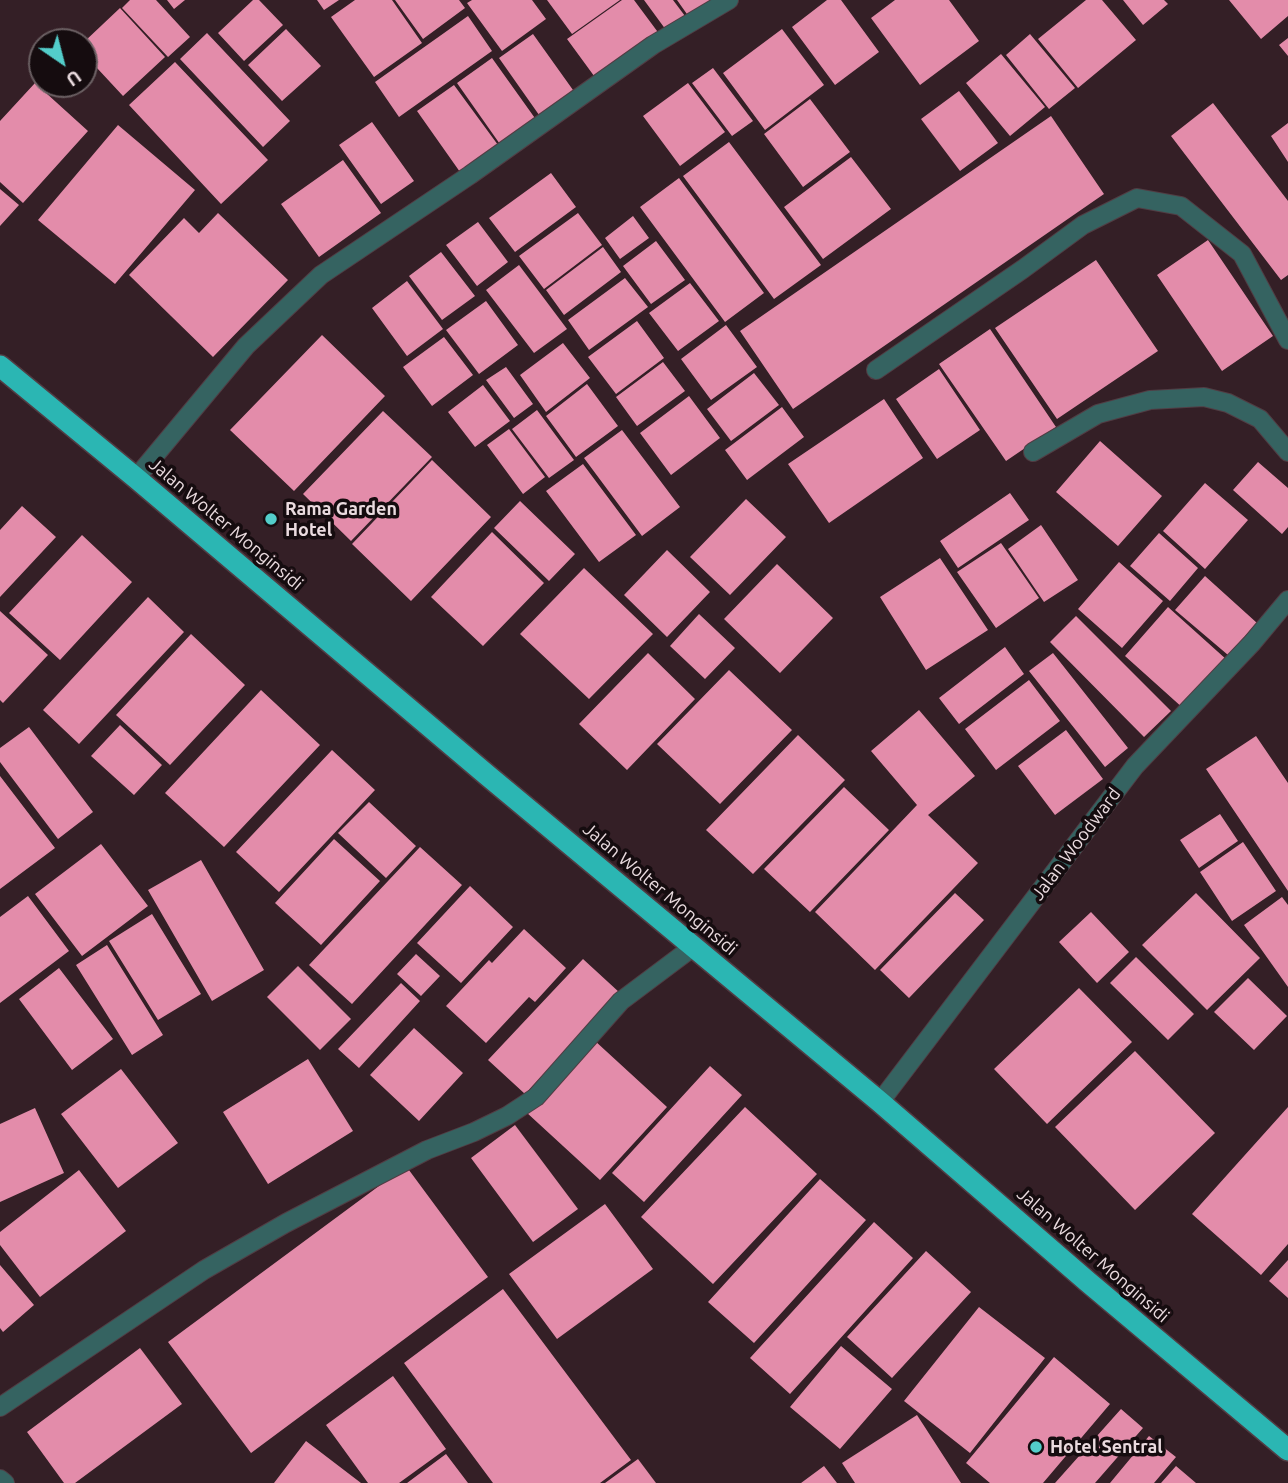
<!DOCTYPE html>
<html>
<head>
<meta charset="utf-8">
<style>
  body { margin:0 }
  #map { position:relative; width:1288px; height:1483px; overflow:hidden; background:#341f26; font-family:Ubuntu,sans-serif }
  canvas { display:block }
  .north { position:absolute; left:28px; top:28px; width:70px; height:70px; box-sizing:border-box; background:#150c0f; border:2px solid #6a5f62; border-radius:50%; rotate:145deg; font-size:19px; font-weight:700; line-height:28px; text-align:center; color:#eadbdf }
  .north::after { content:''; display:block; margin:auto; width:24px; height:32px; background:#53cdca; clip-path:polygon(50% 0,100% 100%,50% 72%,0 100%) }
</style>
</head>
<body>
<div id="map">
<canvas width="1288" height="1483"></canvas>
<div class="north">U</div>
</div>
<script>
const ctx = document.querySelector('canvas').getContext('2d');
ctx.lineJoin = 'round';
function paint(path, color) {
  ctx.fillStyle = color;
  ctx.fill(path, 'evenodd');
}
function poly(rows) {
  const path = new Path2D();
  for (const r of rows) {
    path.moveTo(r[0], r[1]);
    for (let i = 2; i < r.length; i += 2) path.lineTo(r[i], r[i + 1]);
  }
  return path;
}
function stroke(path, color, width, dash) {
  ctx.strokeStyle = color;
  ctx.lineWidth = width;
  ctx.lineCap = dash ? 'butt' : 'round';
  ctx.setLineDash(dash || []);
  ctx.stroke(path);
}
function write(font, color, halo, rows, align = 'center') {
  ctx.font = font + ' Ubuntu,sans-serif';
  ctx.lineWidth = 7;
  ctx.setLineDash([]);
  ctx.textBaseline = 'middle';
  ctx.strokeStyle = halo;
  ctx.fillStyle = color;
  for (const [text, x, y, turn = 0] of rows) {
    ctx.save();
    ctx.translate(x, y);
    ctx.rotate((+turn || 0) * Math.PI / 180);
    ctx.textAlign = isNaN(turn) ? turn : align;
    if (halo) ctx.strokeText(text, 0, 0);
    ctx.fillText(text, 0, 0);
    ctx.restore();
  }
}
const building = poly([
  [130,0,156,0,190,37,168,57,122,8],
  [167,0,185,0,174,9],
  [253,0,259,0,283,25,244,61,218,33],
  [317,0,339,0,324,10],
  [355,0,392,0,422,43,374,77,331,17],
  [395,0,459,0,465,8,423,39],
  [472,0,532,0,546,19,502,51,467,3],
  [547,0,620,0,572,34],
  [622,0,634,0,660,35,597,80,567,39],
  [644,0,673,0,685,16,666,30],
  [677,0,712,0,689,17],
  [827,0,841,0,879,52,835,85,792,27],
  [895,0,949,0,979,41,920,85,871,18],
  [1086,0,1102,0,1136,40,1078,88,1038,39],
  [1123,0,1164,0,1168,4,1143,25],
  [1229,0,1288,0,1288,16,1261,39],
  [120,8,165,57,123,96,84,54,84,42],
  [468,16,492,51,399,117,375,82],
  [286,29,321,66,282,101,248,65],
  [782,29,824,85,765,130,723,73],
  [207,33,290,121,263,147,180,59],
  [533,34,578,97,544,122,499,58],
  [1030,34,1075,88,1049,109,1006,55],
  [1288,38,1288,56,1279,45],
  [1001,54,1045,107,1010,136,966,83],
  [492,58,537,121,502,147,457,83],
  [175,62,268,160,221,204,129,105],
  [713,68,753,121,732,136,692,83],
  [35,83,88,131,23,203,0,182,0,121],
  [688,83,725,132,680,166,643,116],
  [454,85,498,145,460,172,417,111],
  [959,91,998,143,960,171,921,119],
  [810,99,850,152,803,187,764,134],
  [1213,103,1288,201,1288,275,1281,280,1171,136],
  [1051,116,1104,194,793,409,740,331],
  [372,122,414,181,381,204,339,145],
  [1288,123,1288,162,1271,136],
  [118,125,195,190,115,284,38,220],
  [729,142,821,265,774,299,683,176],
  [851,157,891,209,823,259,784,207],
  [343,160,381,213,319,257,281,204],
  [551,173,576,207,515,252,489,218],
  [679,178,764,293,725,322,640,207],
  [0,189,19,205,0,226],
  [218,213,288,280,213,357,129,275,184,218,199,233],
  [578,213,602,245,544,289,519,256],
  [633,216,649,238,620,259,605,238],
  [478,222,508,262,477,286,446,245],
  [1208,240,1273,336,1222,371,1157,275],
  [656,241,685,280,651,304,623,266],
  [603,247,621,272,564,315,546,290],
  [441,252,475,296,442,320,409,276],
  [1096,260,1158,351,1057,419,995,328],
  [519,265,567,329,534,353,486,290],
  [625,278,648,307,589,350,568,320],
  [407,281,443,329,407,356,372,308],
  [690,283,719,321,678,351,649,313],
  [486,301,518,345,479,374,446,330],
  [637,321,664,358,616,394,588,357],
  [726,325,757,367,711,400,681,359],
  [990,329,1056,427,1006,461,939,364],
  [322,335,385,396,294,491,230,430],
  [444,337,473,375,432,406,403,367],
  [563,343,590,378,546,412,520,375],
  [663,362,685,391,637,426,616,397],
  [506,367,533,404,514,418,486,380],
  [939,369,980,430,937,459,896,399],
  [754,373,779,405,731,441,707,409],
  [587,384,618,426,576,457,546,416],
  [483,385,510,421,475,447,448,412],
  [689,396,720,438,671,475,640,433],
  [884,399,923,458,829,523,788,464],
  [782,407,804,437,747,480,725,450],
  [537,410,574,460,549,478,512,429],
  [383,411,432,457,351,541,303,494],
  [509,429,545,477,523,494,487,445],
  [622,430,680,507,642,536,584,458],
  [1100,441,1162,496,1118,546,1056,492],
  [432,460,491,517,411,601,352,544],
  [1258,462,1288,488,1288,527,1282,534,1233,490],
  [583,464,636,535,599,562,546,491],
  [1205,483,1248,520,1205,569,1163,531],
  [1010,493,1029,520,958,568,940,541],
  [746,499,786,537,730,595,690,557],
  [520,501,575,554,549,581,494,528],
  [22,506,56,537,0,597,0,530],
  [1041,525,1078,580,1044,602,1008,549],
  [492,532,544,583,483,646,431,597],
  [1159,533,1198,568,1170,601,1130,566],
  [82,535,132,582,60,660,9,613],
  [1001,543,1039,598,996,628,957,572],
  [667,550,710,592,667,637,624,595],
  [940,558,988,630,926,670,880,597],
  [1119,562,1163,601,1122,648,1078,609],
  [777,564,833,618,780,673,724,619],
  [584,568,653,634,589,699,520,634],
  [1205,576,1257,623,1228,655,1175,610],
  [148,597,184,632,79,744,43,710],
  [1168,607,1227,660,1184,709,1125,656],
  [0,611,48,655,3,703,0,700],
  [699,614,735,648,705,679,670,646],
  [1076,616,1171,711,1144,737,1050,642],
  [191,634,245,685,170,765,116,715],
  [1005,647,1024,674,959,724,939,698],
  [648,653,695,699,627,770,579,724],
  [1053,653,1128,748,1105,767,1029,671],
  [729,670,792,730,720,804,657,744],
  [1029,680,1060,721,996,770,965,729],
  [261,690,320,745,224,847,165,793],
  [919,710,975,776,928,815,978,863,875,970,815,912,917,805,871,751],
  [120,725,162,765,134,795,91,756],
  [29,727,93,812,58,839,0,762,0,748],
  [1066,730,1103,779,1055,815,1018,766],
  [798,735,845,780,753,874,706,830],
  [1256,736,1288,783,1288,891,1206,769],
  [332,750,375,790,279,892,236,852],
  [0,776,55,848,0,889],
  [844,787,889,830,810,912,764,869],
  [369,802,416,846,386,878,338,833],
  [1220,814,1238,841,1199,868,1180,840],
  [334,839,380,881,321,945,275,903],
  [1243,842,1276,891,1232,921,1200,872],
  [101,844,148,906,82,956,35,894],
  [420,847,462,885,352,1004,309,965],
  [201,860,264,970,212,1001,148,890],
  [470,886,513,927,461,983,417,943],
  [955,893,984,920,909,998,880,970],
  [1196,893,1260,958,1207,1010,1142,945],
  [28,896,69,951,0,1003,0,917],
  [1282,897,1288,905,1288,987,1244,925],
  [1091,912,1129,952,1097,983,1059,942],
  [152,914,201,994,158,1020,109,941],
  [524,929,566,968,535,1002,529,997,486,1043,446,1006,489,960,492,963],
  [107,945,163,1035,132,1055,76,965],
  [416,954,440,976,421,996,397,974],
  [1136,957,1194,1014,1168,1040,1110,983],
  [583,959,620,993,525,1094,488,1060],
  [298,966,351,1019,320,1050,267,997],
  [59,968,113,1039,72,1070,19,999],
  [1248,978,1287,1016,1254,1050,1214,1012],
  [401,983,420,1001,359,1068,338,1049],
  [1079,988,1132,1042,1047,1124,994,1069],
  [414,1028,463,1073,419,1121,370,1075],
  [594,1040,667,1107,600,1180,526,1112],
  [1135,1051,1215,1133,1135,1210,1055,1127],
  [308,1059,353,1131,268,1184,223,1112],
  [710,1066,742,1095,644,1202,612,1173],
  [121,1069,178,1143,118,1188,61,1114],
  [745,1107,817,1174,713,1284,641,1217],
  [1288,1107,1288,1244,1261,1275,1192,1214],
  [35,1108,64,1173,0,1202,0,1124],
  [515,1125,578,1209,533,1242,471,1158],
  [406,1166,488,1277,251,1453,168,1342],
  [79,1170,126,1231,40,1297,0,1245,0,1232],
  [820,1179,866,1220,754,1343,708,1302],
  [605,1204,653,1269,557,1339,509,1274],
  [874,1222,913,1258,790,1394,750,1358],
  [926,1251,971,1292,892,1378,847,1337],
  [1288,1260,1288,1298,1269,1281],
  [0,1265,34,1305,3,1332,0,1328],
  [503,1289,631,1460,600,1483,493,1483,404,1363],
  [979,1307,1045,1358,970,1453,904,1401],
  [841,1346,892,1389,840,1449,790,1407],
  [140,1348,182,1404,75,1483,64,1483,27,1432],
  [1054,1357,1110,1404,1043,1483,990,1483,966,1463],
  [393,1376,446,1449,399,1483,368,1483,326,1425],
  [1121,1409,1143,1428,1095,1483,1055,1483],
  [917,1415,961,1483,855,1483,842,1463],
  [1149,1436,1176,1457,1154,1483,1110,1483],
  [306,1441,361,1483,274,1483],
  [446,1454,468,1483,407,1483],
  [638,1459,656,1483,605,1483],
  [824,1466,837,1483,801,1483],
  [1176,1466,1196,1483,1161,1483]
]);
const minor = poly([
  [876,370,1023,269,1083,225,1137,198,1181,206,1242,254,1288,340],
  [1033,452,1098,414,1150,400,1204,397,1228,403,1260,419,1288,452],
  [136,478,246,346,321,275,470,175,653,45,729,0],
  [880,1102,1135,766,1252,643,1288,600],
  [0,1407,204,1270,286,1223,427,1150,474,1132,507,1116,536,1097,621,1001,693,947],
  [0,1479,5,1483]
]);
const highway = poly([
  [0,366,136,478,487,775,880,1102,1088,1282,1288,1450]
]);
const markers = [
  [271,519,7,"#53cdca"],
  [1036,1447,7,"#53cdca"]
];
const poiNames = [
  ["Rama Garden",285,509],
  ["Hotel",285,530],
  ["Hotel Sentral",1050,1447]
];
const streetNames = [
  ["Jalan Wolter Monginsidi",226,524,40],
  ["Jalan Woodward",1076,844,-53],
  ["Jalan Wolter Monginsidi",660,889,40],
  ["Jalan Wolter Monginsidi",1093,1255,41]
];
paint(building, '#e38caa');
stroke(minor, '#513d44', 20);
stroke(highway, '#513d44', 24);
stroke(minor, '#356361', 18);
stroke(highway, '#2bb6b3', 21);
for (const [x, y, r, color] of markers) {
  const dot = new Path2D();
  dot.arc(x, y, r, 0, 2 * Math.PI);
  ctx.fillStyle = color;
  ctx.fill(dot);
  stroke(dot, '#150c0f', 2.5);
}
write('bold 18px', '#eadbdf', '#150c0f', poiNames, 'left');
write('18px', '#eadbdf', '#150c0f', streetNames);
</script>
</body>
</html>
